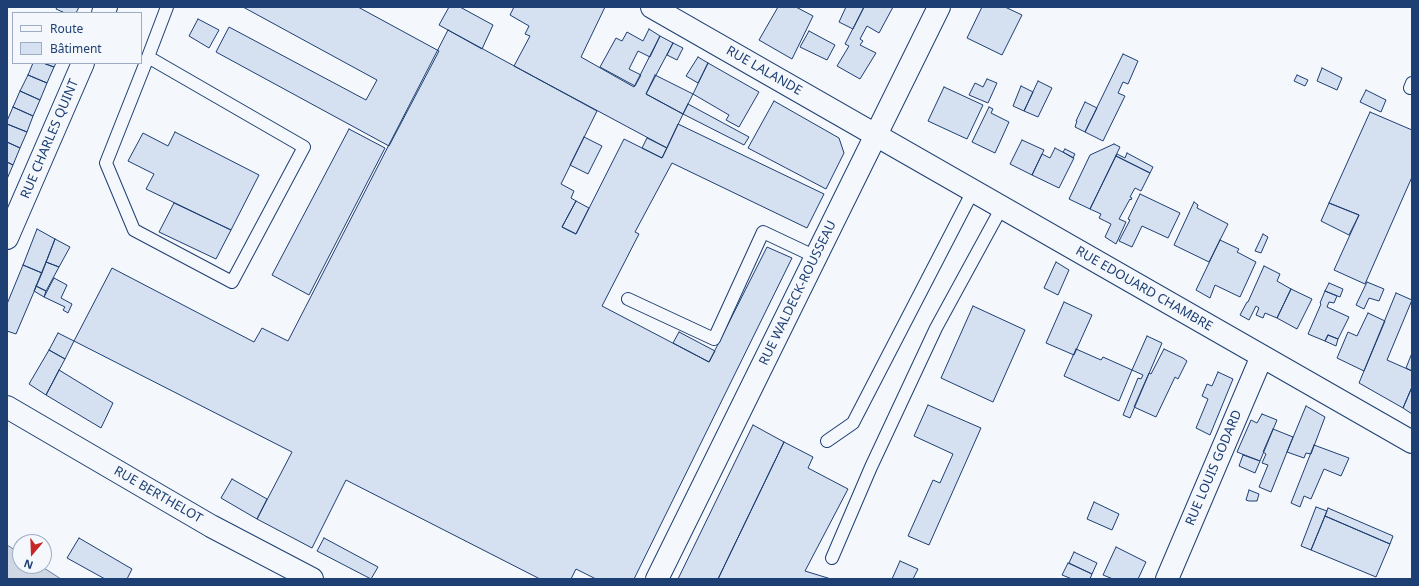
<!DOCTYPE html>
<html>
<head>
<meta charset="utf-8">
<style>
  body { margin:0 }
  #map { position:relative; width:1419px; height:586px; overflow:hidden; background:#f4f7fb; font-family:"Noto Sans",sans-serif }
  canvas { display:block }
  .frame { position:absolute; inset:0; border:8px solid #1d3f73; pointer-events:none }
  .legend { position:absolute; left:12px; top:12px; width:130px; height:52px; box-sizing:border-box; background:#f4f7fb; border:1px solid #9eadc5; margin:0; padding:5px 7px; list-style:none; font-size:12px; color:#1d3f73 }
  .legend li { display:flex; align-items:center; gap:8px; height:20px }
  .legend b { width:20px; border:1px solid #9eadc5 }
  .north { position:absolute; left:12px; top:534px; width:40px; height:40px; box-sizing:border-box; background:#f4f7fb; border:1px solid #9eadc5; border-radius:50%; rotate:199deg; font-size:11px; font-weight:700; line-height:16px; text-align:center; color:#1d3f73 }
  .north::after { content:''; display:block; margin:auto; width:14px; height:18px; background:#c62828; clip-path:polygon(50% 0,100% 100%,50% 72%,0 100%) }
</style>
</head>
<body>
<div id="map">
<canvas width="1419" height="586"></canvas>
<div class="frame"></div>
<ul class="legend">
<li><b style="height:5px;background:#f4f7fb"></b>Route</li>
<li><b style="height:11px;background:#d5e0f0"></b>Bâtiment</li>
</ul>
<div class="north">N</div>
</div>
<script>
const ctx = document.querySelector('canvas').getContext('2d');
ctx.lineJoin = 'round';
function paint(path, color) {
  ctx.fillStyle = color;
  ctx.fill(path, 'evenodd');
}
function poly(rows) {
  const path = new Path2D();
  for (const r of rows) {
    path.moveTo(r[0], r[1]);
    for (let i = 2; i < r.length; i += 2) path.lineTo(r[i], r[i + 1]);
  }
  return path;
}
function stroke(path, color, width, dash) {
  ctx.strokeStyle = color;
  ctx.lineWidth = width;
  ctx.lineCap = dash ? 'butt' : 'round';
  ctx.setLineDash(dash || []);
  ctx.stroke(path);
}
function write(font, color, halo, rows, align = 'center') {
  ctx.font = font + ' "Noto Sans",sans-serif';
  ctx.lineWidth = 3;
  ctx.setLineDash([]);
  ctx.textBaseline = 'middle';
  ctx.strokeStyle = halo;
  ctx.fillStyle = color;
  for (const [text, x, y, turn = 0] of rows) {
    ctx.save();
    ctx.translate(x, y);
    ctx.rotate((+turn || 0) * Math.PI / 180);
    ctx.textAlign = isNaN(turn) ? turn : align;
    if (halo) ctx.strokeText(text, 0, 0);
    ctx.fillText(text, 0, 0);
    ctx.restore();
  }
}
const water = poly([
  [7,545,20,553,20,566,41,566,61,579,7,579,7,545]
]);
const building = poly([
  [57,7,79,7,76,13,65,13,56,9,57,7],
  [243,7,358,7,439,51,389,146,216,52,229,27,366,100,377,80,243,7],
  [449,7,460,7,493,25,482,49,439,25,449,7],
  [514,7,605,7,581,57,634,87,660,36,673,43,646,94,683,114,667,148,514,66,530,36,525,34,529,26,510,15,514,7],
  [778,7,796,7,813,16,792,59,759,40,778,7],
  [846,7,864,7,853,29,839,22,846,7],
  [864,7,893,7,879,33,867,26,860,39,863,41,860,45,876,53,860,79,837,66,849,46,845,44,864,7],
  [982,7,1005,7,1022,15,1002,55,967,38,982,7],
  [198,19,219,30,209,48,189,36,198,19],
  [649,29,660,36,650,57,638,51,629,69,641,75,635,86,600,67,616,38,622,41,627,32,643,41,649,29],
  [448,30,597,111,561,184,574,191,571,198,576,201,562,227,576,234,624,139,662,158,678,124,824,194,807,228,672,163,635,232,639,234,602,306,709,362,767,247,792,258,634,579,596,579,576,569,571,579,540,579,346,480,312,548,257,519,292,452,74,341,112,268,254,342,262,328,288,341,448,30],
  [809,31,835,45,827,60,800,47,809,31],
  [673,43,683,48,677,60,667,55,673,43],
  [1123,54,1138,61,1128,84,1123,82,1118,93,1125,96,1103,141,1085,132,1123,54],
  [698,57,708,63,698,83,686,76,698,57],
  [33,63,43,63,54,67,47,83,28,75,33,63],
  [43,63,56,63,54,67,43,63],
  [708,63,759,92,739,127,726,120,729,115,693,94,708,63],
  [1322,68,1342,78,1337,90,1317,81,1322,68],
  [28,75,47,83,40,100,20,91,28,75],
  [655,75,693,94,683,114,646,94,655,75],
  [1297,75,1308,80,1305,86,1294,81,1297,75],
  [987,79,997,83,988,103,969,95,975,83,983,87,987,79],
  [1038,81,1052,88,1038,117,1024,111,1038,81],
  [1021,86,1033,92,1024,111,1013,106,1021,86],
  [944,87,983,105,967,139,928,121,944,87],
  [1366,90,1386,100,1381,112,1360,102,1366,90],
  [20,91,40,100,33,116,13,107,20,91],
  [774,101,839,138,844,153,826,189,748,148,774,101],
  [1085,102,1097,108,1085,132,1075,127,1077,121,1076,121,1085,102],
  [688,104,749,137,744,145,683,114,688,104],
  [13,107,33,116,27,132,7,124,7,121,13,107],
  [989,107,993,109,991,113,1009,122,995,153,972,142,989,107],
  [1370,112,1412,130,1412,177,1365,284,1334,270,1359,215,1329,203,1370,112],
  [7,124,27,132,20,148,7,142,7,124],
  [349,129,385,148,309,295,272,275,349,129],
  [175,132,259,175,231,230,146,189,154,174,128,161,143,133,168,146,175,132],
  [584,137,602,146,588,174,570,165,584,137],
  [647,138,667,148,662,158,642,148,647,138],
  [1022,140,1044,150,1032,175,1010,164,1022,140],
  [7,142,20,148,13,165,7,162,7,142],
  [1114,144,1120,147,1090,209,1069,199,1090,155,1114,144],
  [1055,148,1074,158,1059,188,1032,175,1042,154,1050,158,1055,148],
  [1065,149,1075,154,1073,158,1063,152,1065,149],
  [1127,153,1153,167,1150,173,1116,156,1117,154,1125,158,1127,153],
  [1116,156,1150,173,1141,191,1135,188,1130,197,1132,198,1131,200,1130,199,1119,219,1126,222,1116,244,1105,237,1111,224,1099,218,1101,214,1090,209,1116,156],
  [7,162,13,165,7,179,7,162],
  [1140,194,1180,213,1168,238,1142,226,1132,247,1119,241,1130,220,1128,219,1140,194],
  [576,201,589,208,576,234,562,227,576,201],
  [1194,202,1198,205,1197,208,1228,224,1209,262,1174,245,1194,202],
  [174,203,231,230,216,259,159,232,174,203],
  [1329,203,1359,215,1349,235,1321,221,1329,203],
  [37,229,55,239,42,273,23,265,37,229],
  [1263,234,1268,237,1261,253,1255,251,1263,234],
  [55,239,70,247,59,267,46,262,55,239],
  [1220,240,1239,249,1237,252,1239,253,1256,262,1240,297,1215,285,1210,298,1196,290,1220,240],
  [46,262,59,267,46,291,36,286,46,262],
  [1056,262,1069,270,1058,295,1044,288,1056,262],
  [23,265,42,273,16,334,7,331,7,304,23,265],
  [1264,266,1280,274,1277,281,1291,289,1277,318,1265,313,1263,318,1256,315,1259,308,1256,306,1249,320,1240,315,1247,302,1248,302,1264,266],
  [54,278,67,285,61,298,72,304,68,313,63,310,65,307,44,297,54,278],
  [1367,282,1384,289,1379,301,1369,298,1364,309,1356,305,1367,282],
  [1329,283,1343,289,1340,297,1325,291,1329,283],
  [36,286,46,291,44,297,34,291,36,286],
  [1291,289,1312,299,1297,329,1277,318,1291,289],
  [1325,291,1337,296,1334,303,1329,302,1327,307,1349,317,1338,339,1328,335,1325,341,1308,334,1321,304,1320,303,1325,291],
  [1396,293,1412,300,1387,360,1412,371,1412,387,1403,408,1359,383,1396,293],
  [1064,302,1092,315,1074,355,1046,343,1064,302],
  [973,306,1025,330,993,402,941,378,973,306],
  [1368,313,1385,321,1364,371,1337,358,1348,332,1357,336,1368,313],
  [679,332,715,351,709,362,673,343,679,332],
  [58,333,74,341,65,359,49,350,58,333],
  [1328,335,1338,339,1336,346,1325,341,1328,335],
  [1147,336,1162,343,1130,418,1123,415,1138,378,1141,379,1143,375,1132,370,1147,336],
  [1076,349,1101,360,1103,357,1132,370,1119,401,1064,376,1076,349],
  [1164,349,1183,358,1187,361,1178,379,1175,377,1156,417,1134,407,1149,373,1151,374,1164,349],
  [49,350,65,359,46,395,29,384,49,350],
  [1412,353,1412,371,1406,368,1412,353],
  [59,370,113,403,101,428,46,395,59,370],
  [1218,372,1233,379,1210,435,1196,428,1208,399,1202,396,1207,384,1212,386,1218,372],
  [1412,387,1412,414,1403,408,1412,387],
  [928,405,981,428,929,545,908,536,933,480,940,483,953,454,914,436,928,405],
  [1306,406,1325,417,1311,454,1306,453,1304,458,1287,452,1306,406],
  [1262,414,1277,420,1260,461,1237,452,1251,420,1257,423,1262,414],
  [753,425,784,442,718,579,678,579,753,425],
  [1273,429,1293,437,1271,492,1259,487,1268,465,1262,463,1266,454,1263,452,1273,429],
  [784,442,813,457,808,468,848,489,805,571,831,579,718,579,784,442],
  [1314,445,1349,458,1341,476,1324,469,1311,499,1304,496,1300,507,1291,503,1314,445],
  [1243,455,1260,461,1255,473,1239,466,1243,455],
  [232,479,267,499,257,519,221,498,232,479],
  [1249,490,1259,494,1257,501,1249,501,1246,500,1249,490],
  [1094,502,1119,514,1112,530,1087,519,1094,502],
  [1316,507,1327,511,1311,550,1301,546,1316,507],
  [1328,508,1393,536,1390,544,1325,516,1328,508],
  [1325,516,1390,544,1376,577,1311,550,1325,516],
  [79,538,132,569,127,579,105,579,67,558,79,538],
  [324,538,378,567,371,579,317,551,324,538],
  [1116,547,1146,562,1138,579,1113,579,1103,575,1116,547],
  [1074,552,1097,563,1092,574,1069,563,1074,552],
  [900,561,918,569,913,579,892,579,900,561],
  [1068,563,1092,574,1090,579,1072,579,1062,575,1068,563]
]);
const lane = poly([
  [148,57,304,147,232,282,134,230,106,163,148,57,167,7],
  [1410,88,1412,83],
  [628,299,714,339,763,232,816,257],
  [827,441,853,423,973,191],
  [832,558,871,467,936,328,1002,207]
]);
const street = poly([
  [652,7,1412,442],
  [103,13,106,7],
  [7,238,83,63],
  [7,407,211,526,312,579],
  [657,579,939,7],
  [1167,579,1262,356]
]);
const streetNames = [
  ["RUE LALANDE",764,71,30],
  ["RUE CHARLES QUINT",50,139,-67],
  ["RUE EDOUARD CHAMBRE",1144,289,30],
  ["RUE WALDECK-ROUSSEAU",798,293,-64],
  ["RUE LOUIS GODARD",1214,468,-67],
  ["RUE BERTHELOT",158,495,30]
];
paint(water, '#cfd7e4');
stroke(water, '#687fa3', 1);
paint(building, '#d5e0f0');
stroke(building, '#1d3f73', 1);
stroke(lane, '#1d3f73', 14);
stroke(street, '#1d3f73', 24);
stroke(lane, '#f4f7fb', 12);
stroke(street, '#f4f7fb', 22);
write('13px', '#1d3f73', '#f4f7fb', streetNames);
</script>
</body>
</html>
